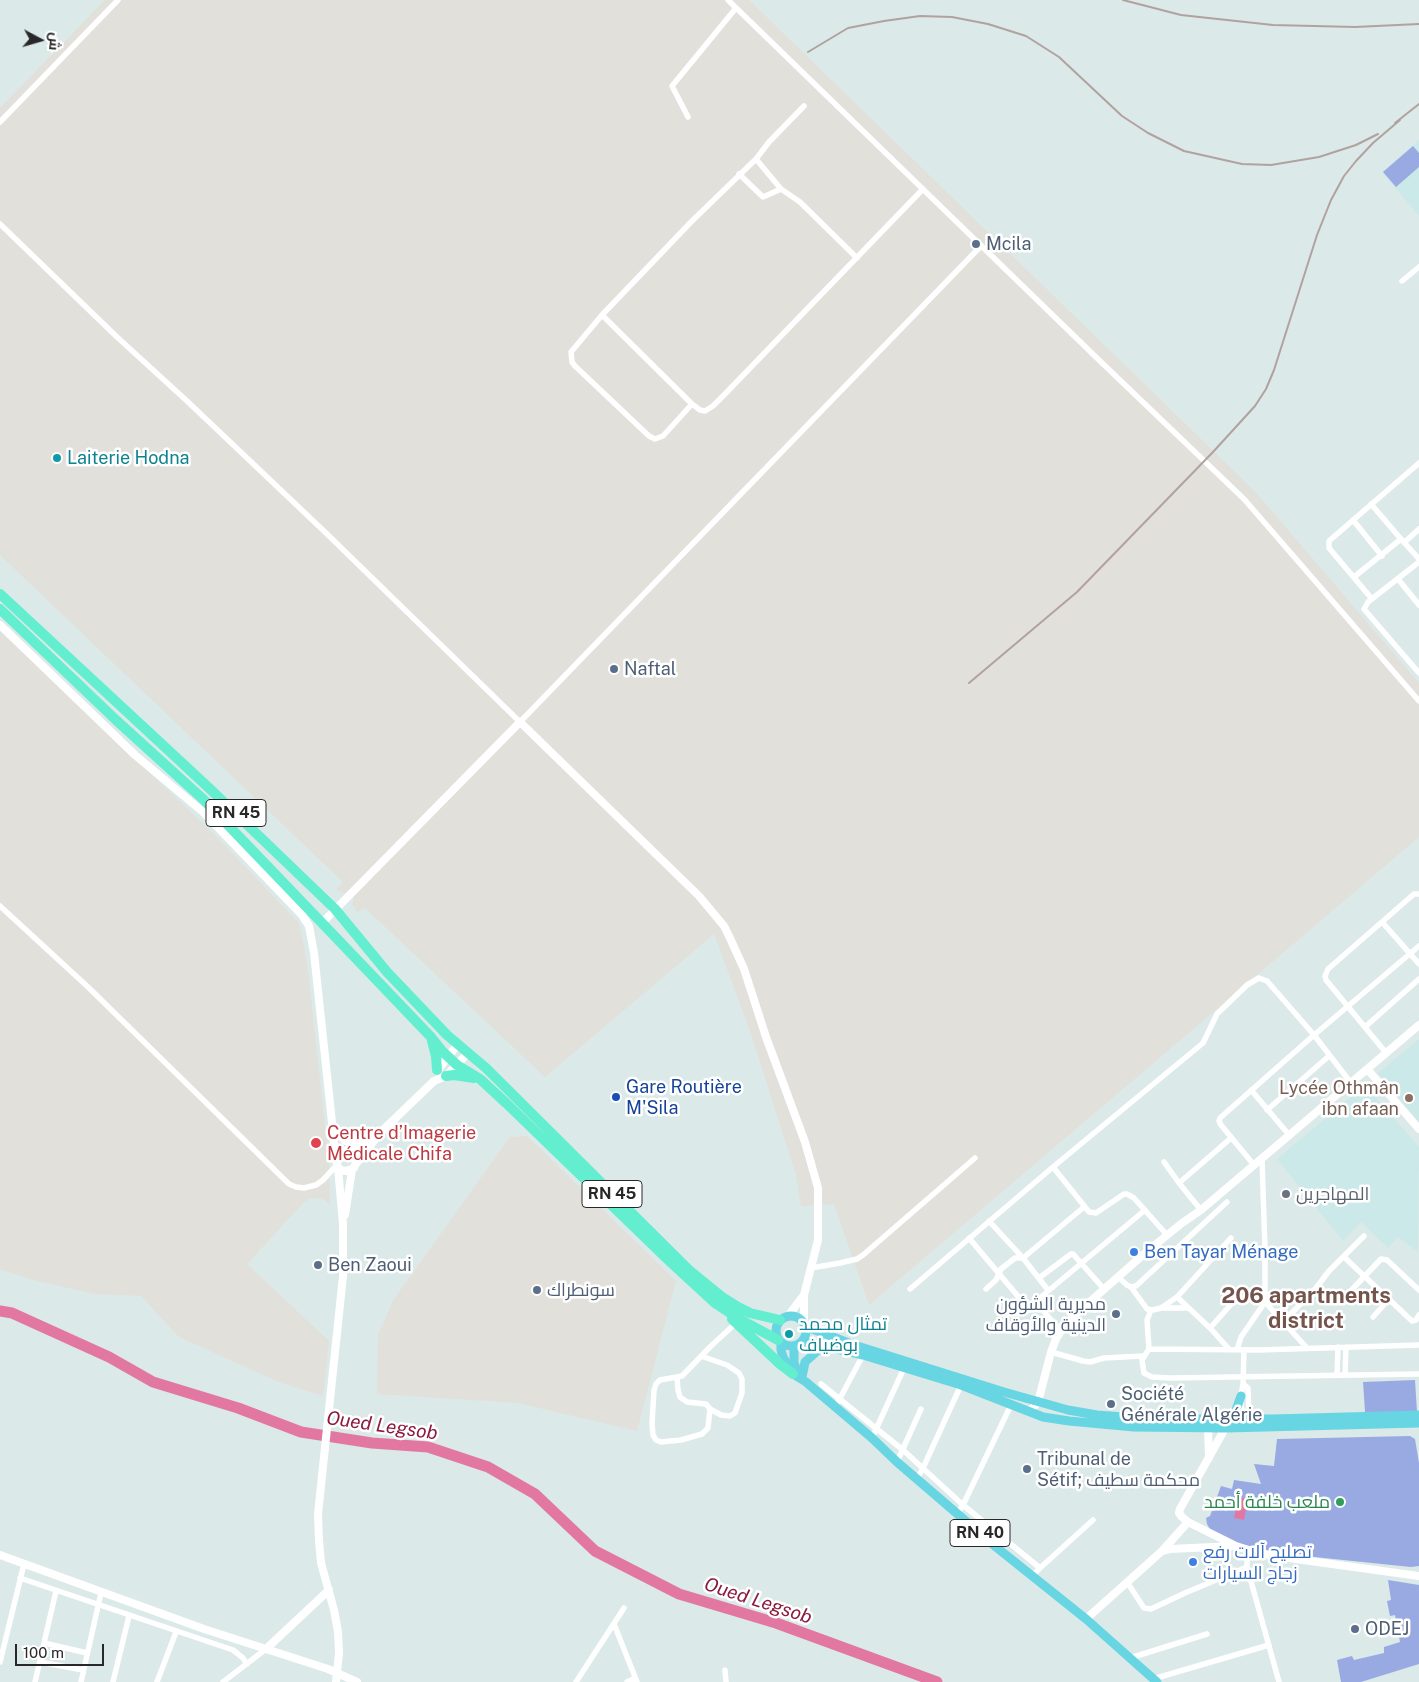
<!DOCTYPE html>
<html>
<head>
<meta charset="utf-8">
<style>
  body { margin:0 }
  #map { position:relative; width:1419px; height:1682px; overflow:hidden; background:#dbe9e8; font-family:"Public Sans",Cairo,sans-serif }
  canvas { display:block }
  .north { position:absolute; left:15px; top:15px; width:50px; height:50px; -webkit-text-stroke:4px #fff; paint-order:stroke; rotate:96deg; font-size:14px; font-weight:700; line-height:20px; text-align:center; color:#282828 }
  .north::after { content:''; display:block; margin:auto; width:18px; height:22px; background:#282828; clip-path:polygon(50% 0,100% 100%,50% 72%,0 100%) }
  .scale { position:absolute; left:15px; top:1644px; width:89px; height:22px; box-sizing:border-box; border:2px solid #282828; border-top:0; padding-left:6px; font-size:15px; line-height:18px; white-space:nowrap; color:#282828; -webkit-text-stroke:4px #fff; paint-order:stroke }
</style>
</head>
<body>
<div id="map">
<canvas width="1419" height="1682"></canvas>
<div class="north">ش</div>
<div class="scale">100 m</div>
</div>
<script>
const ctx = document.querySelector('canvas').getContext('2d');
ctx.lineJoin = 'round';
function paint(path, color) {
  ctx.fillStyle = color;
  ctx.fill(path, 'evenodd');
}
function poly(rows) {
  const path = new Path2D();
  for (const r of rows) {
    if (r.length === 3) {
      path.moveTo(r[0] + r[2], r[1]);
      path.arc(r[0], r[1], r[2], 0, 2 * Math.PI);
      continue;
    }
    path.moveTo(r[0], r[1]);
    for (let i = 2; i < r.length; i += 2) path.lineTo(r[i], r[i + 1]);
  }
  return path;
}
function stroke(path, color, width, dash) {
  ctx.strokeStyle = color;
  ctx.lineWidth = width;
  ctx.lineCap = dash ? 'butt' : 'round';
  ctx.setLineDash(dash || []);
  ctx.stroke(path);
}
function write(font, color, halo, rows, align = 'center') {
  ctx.font = font + ' "Public Sans",Cairo,sans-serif';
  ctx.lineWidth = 5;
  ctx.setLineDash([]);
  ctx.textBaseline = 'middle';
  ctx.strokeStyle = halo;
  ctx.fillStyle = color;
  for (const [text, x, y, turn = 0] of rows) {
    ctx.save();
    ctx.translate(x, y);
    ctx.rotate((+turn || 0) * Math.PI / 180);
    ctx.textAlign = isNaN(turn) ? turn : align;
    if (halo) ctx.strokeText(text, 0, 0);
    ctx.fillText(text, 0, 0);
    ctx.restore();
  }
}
const industrial = poly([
  [105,0,749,0,1237,474,1258,495,1419,683,1419,837,869,1305,834,1204,801,1206,796,1175,750,1031,714,934,545,1077,365,908,357,912,352,904,354,898,350,893,344,893,336,890,343,882,0,555,0,108],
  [0,631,213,833,299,923,307,962,329,1162,330,1205,325,1200,318,1198,309,1199,304,1202,247,1264,329,1341,323,1396,279,1382,179,1337,141,1296,95,1294,33,1280,0,1269],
  [527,1136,676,1281,637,1431,518,1403,377,1394,378,1334,394,1299,510,1137]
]);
const education = poly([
  [1419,140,1419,216,1382,172],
  [1419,1039,1419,1122,1378,1073],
  [1365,1085,1419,1147,1418,1252,1398,1237,1388,1248,1361,1222,1343,1241,1277,1159]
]);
const pitch = poly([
  [1413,146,1419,153,1419,167,1396,187,1383,172],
  [1415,1380,1417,1412,1365,1412,1363,1382],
  [1410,1436,1415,1439,1419,1463,1419,1566,1411,1567,1256,1551,1245,1548,1211,1531,1207,1524,1206,1518,1210,1516,1221,1486,1232,1489,1234,1480,1261,1484,1254,1464,1274,1466,1277,1439],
  [1388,1580,1419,1585,1419,1664,1361,1682,1341,1682,1337,1660,1352,1656,1354,1660,1384,1653,1384,1647,1400,1642,1395,1615,1390,1616,1387,1601,1391,1600]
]);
const water = poly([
  [1238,1497,1248,1499,1244,1520,1234,1518]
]);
const river = poly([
  [0,1311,12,1313,109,1357,153,1382,238,1408,301,1432,372,1443,428,1447,488,1467,535,1494,595,1551,679,1594,776,1623,937,1682]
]);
const street = poly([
  [728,0,1100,361,1244,499,1419,701],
  [688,117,672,86,736,8],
  [0,122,118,0],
  [756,159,781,189,800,202,857,258],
  [739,174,763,197,781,189],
  [0,224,117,337,187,401,326,533,520,722,981,246],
  [1402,281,1419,267],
  [602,315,692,404,700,410,705,411,713,406,724,395,923,189],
  [692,404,663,436,655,439,649,436,575,366,572,362,571,352,602,315,691,222,756,159,769,142,804,106],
  [1371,504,1401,539],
  [1353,520,1382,556],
  [1405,542,1419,529],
  [1419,562,1368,602,1364,609,1419,673],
  [1354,577,1401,539,1419,559],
  [1398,579,1419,605],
  [1372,599,1329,548,1329,541,1419,463],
  [0,906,88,987,289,1184,296,1187,304,1188,316,1185,323,1180,337,1165],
  [1383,923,1419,964],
  [1365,1027,1419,979],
  [1387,1054,1326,980,1325,976,1328,969,1414,894,1419,894],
  [1351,1083,1314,1035,1419,946],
  [1251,1090,1290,1136],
  [1267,1110,1329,1056],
  [1262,1159,1265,1249,1265,1302,1307,1348],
  [1164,1162,1179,1183],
  [1201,1210,1179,1183,1231,1138],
  [989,1221,1023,1258,1048,1290],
  [1167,1235,1134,1198,1127,1194,1124,1194,1096,1213,1089,1212,1053,1167,1203,1043,1217,1014,1247,985,1259,978,1267,981,1314,1035,1220,1118,1219,1121,1221,1125,1254,1165],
  [969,1238,1027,1307,1039,1306],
  [1344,1257,1412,1321,1416,1320,1419,1315],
  [811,1268,840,1263,857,1259,863,1255,975,1158],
  [1118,1277,1127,1285,1131,1287,1136,1286,1227,1202],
  [1039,1278,1071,1254,1073,1254,1104,1289],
  [1131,1287,1147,1309,1153,1310,1161,1308,1177,1297,1231,1238],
  [910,1289,1053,1167],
  [986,1289,996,1280,1001,1269,1015,1258,1023,1258,1084,1207],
  [1177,1297,1210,1328,1229,1349],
  [1342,1300,1381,1259,1387,1260,1419,1290],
  [1161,1308,1188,1308],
  [1151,1310,1147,1320,1149,1349,1142,1360,1144,1373,1152,1377,1170,1378,1419,1374],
  [1373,1317,1389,1299],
  [1284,1321,1316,1288,1329,1271,1364,1236],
  [1210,1328,1235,1300],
  [1061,1331,1039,1306,1041,1297,1145,1210],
  [1149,1349,1259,1350,1419,1345],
  [1237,1350,1241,1337,1265,1302],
  [1051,1352,1083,1361,1090,1362,1104,1358,1143,1356],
  [701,1356,727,1365,739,1373,742,1379,742,1393,735,1413,730,1416,721,1415,710,1409,708,1428,702,1434,681,1440,661,1442,656,1440,653,1435,652,1424,654,1390,656,1384,660,1380,682,1376,711,1346,736,1323],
  [1337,1375,1338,1347],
  [1345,1375,1346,1347],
  [677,1378,678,1390,680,1397,687,1402,706,1404,710,1409],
  [821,1384,903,1450,963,1505,1040,1568,1033,1575],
  [1243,1384,1248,1388,1249,1418],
  [838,1402,863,1355],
  [1242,1418,1241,1396,1243,1384,1244,1350],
  [872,1438,904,1368],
  [897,1462,921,1409],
  [917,1479,923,1468,961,1385],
  [957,1514,963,1505,1011,1405],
  [1247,1550,1247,1567,1279,1682],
  [1040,1568,1093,1520],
  [20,1578,233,1650,243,1658,247,1664],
  [1127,1582,1144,1608,1151,1609,1185,1593,1247,1567],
  [614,1624,637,1682],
  [44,1643,87,1653],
  [1130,1658,1207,1634],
  [0,1662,24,1564],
  [40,1662,83,1670],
  [725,1670,726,1682],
  [1153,1679,1269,1645],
  [35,1682,56,1591],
  [81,1682,101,1593],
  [113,1682,129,1616],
  [157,1682,176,1632],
  [223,1682,266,1649],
  [576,1682,624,1608],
  [627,1682,635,1678]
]);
const secondary = poly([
  [0,625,135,755,203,812,302,915,309,926,314,953,336,1160],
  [322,923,520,722,699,896,724,926,729,936,744,969,766,1037,805,1142,818,1188,818,1240,804,1295,804,1323],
  [1368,1070,1419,1129],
  [437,1071,458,1044],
  [333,1127,345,1141,356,1145],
  [346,1151,352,1153,356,1162,354,1168,346,1171,340,1170,337,1165,336,1160,339,1154,376,1135],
  [355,1165,380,1133,434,1081,446,1076,468,1053],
  [345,1215,352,1170],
  [788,1316,804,1295],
  [1029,1412,1038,1402,1051,1352,1056,1339,1061,1331,1076,1314,1144,1254,1182,1223,1201,1210,1419,1025],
  [1227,1425,1180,1509,1179,1513,1182,1517,1188,1522,1236,1546,1252,1551,1274,1556,1419,1576],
  [1208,1427,1209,1458],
  [1163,1550,1188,1522],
  [0,1555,204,1629,328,1669,357,1682],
  [1086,1619,1162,1551,1170,1549,1234,1546],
  [266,1649,329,1590],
  [336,1682,339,1653,338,1632,334,1610,321,1563,319,1540,318,1514,343,1276,343,1224,338,1168]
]);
const primary = poly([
  [791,1331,15],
  [805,1326,851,1344,1004,1392,1068,1410,1097,1415,1150,1419,1273,1419,1419,1415],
  [802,1341,863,1355,961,1385,1043,1417,1069,1421,1134,1427,1226,1428,1419,1423],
  [781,1343,781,1350,783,1357,793,1374,806,1382,872,1438,897,1462,996,1547,1086,1619,1157,1682],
  [794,1346,794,1362,796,1369,799,1374],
  [802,1377,805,1362,824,1345],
  [1233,1418,1241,1396]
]);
const highway = poly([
  [0,594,209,788,335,909,387,972,447,1035,486,1068,690,1271,722,1297,738,1307,750,1313,780,1320],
  [0,609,116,720,204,800,322,923,431,1037,443,1052,457,1065,480,1079,506,1103,664,1256,715,1303,741,1320,778,1340],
  [432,1041,436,1056,437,1070],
  [446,1076,454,1075,474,1078],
  [732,1319,780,1364,793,1374]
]);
const rail = poly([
  [1123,0,1181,15,1273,25,1355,27,1419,24],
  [808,52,848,28,884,21,920,16,952,17,988,24,1026,36,1059,57,1122,116,1148,133,1184,151,1242,164,1271,165,1319,157,1356,145,1378,134],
  [1395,123,1419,104],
  [969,683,1077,592,1213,452,1255,406,1266,389,1274,370,1317,235,1331,200,1344,176,1356,161,1373,143,1400,120]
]);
const markers = [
  [976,244,5,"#5c6f8a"],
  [57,458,5,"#0f9aa8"],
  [614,669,5,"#5c6f8a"],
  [616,1097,5,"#1a4fb4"],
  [1409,1098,5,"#8d6e63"],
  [316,1143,6,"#e0444e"],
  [1286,1194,5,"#6b7280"],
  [1134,1252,5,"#3f7fe0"],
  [318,1265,5,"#5c6f8a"],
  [537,1290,5,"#5c6f8a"],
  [1116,1314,5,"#5c6f8a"],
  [789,1334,5,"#0f9aa8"],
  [1111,1404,5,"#5c6f8a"],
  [1027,1469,5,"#5c6f8a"],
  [1340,1502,5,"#2e9e5b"],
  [1193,1562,5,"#3f7fe0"],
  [1355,1629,5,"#5c6f8a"]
];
const shields = [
  [236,813,60],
  [612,1194,60],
  [980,1533,60]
];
const shieldNames = [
  ["RN 45",236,813],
  ["RN 45",612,1194],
  ["RN 40",980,1533]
];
const serviceNames = [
  ["Mcila",986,244],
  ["Naftal",624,669],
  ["Ben Zaoui",328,1265],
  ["سونطراك",547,1290],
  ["مديرية الشؤون",1106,1304,"right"],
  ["الدينية والأوقاف",1106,1325,"right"],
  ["Société",1121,1394],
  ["Générale Algérie",1121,1415],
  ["Tribunal de",1037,1459],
  ["Sétif; محكمة سطيف",1037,1480],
  ["ODEJ",1365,1629]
];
const cultureNames = [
  ["Laiterie Hodna",67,458],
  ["تمثال محمد",799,1324],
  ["بوضياف",799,1345]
];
const transitNames = [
  ["Gare Routière",626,1087],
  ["M'Sila",626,1108]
];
const educationNames = [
  ["Lycée Othmân",1399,1088],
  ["ibn afaan",1399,1109]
];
const healthNames = [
  ["Centre d’Imagerie",327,1133],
  ["Médicale Chifa",327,1154]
];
const worshipNames = [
  ["المهاجرين",1296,1194]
];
const shopNames = [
  ["Ben Tayar Ménage",1144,1252],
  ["تصليح آلات رفع",1203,1552],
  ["زجاج السيارات",1203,1573]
];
const leisureNames = [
  ["ملعب خلفة أحمد",1330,1502]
];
const waterNames = [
  ["Oued Legsob",382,1426,8],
  ["Oued Legsob",758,1601,18]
];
const districtNames = [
  ["206 apartments",1306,1296],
  ["district",1306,1321]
];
paint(industrial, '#e2e0db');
paint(education, '#cce9ea');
paint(pitch, '#99aae2');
paint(water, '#e278a1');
stroke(river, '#e278a1', 11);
stroke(street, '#fff', 5.5);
stroke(secondary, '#fff', 8);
stroke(primary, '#67d5e2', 9);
stroke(highway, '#62eecf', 10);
stroke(rail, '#b1a29f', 2);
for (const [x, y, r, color] of markers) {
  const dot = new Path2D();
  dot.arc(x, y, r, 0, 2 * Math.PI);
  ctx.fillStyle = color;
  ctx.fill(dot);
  stroke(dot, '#fff', 2);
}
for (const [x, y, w] of shields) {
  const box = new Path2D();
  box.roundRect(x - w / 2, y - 13.5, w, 27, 4);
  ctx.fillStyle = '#fff';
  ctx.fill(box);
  stroke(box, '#282828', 1);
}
write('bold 16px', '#282828', null, shieldNames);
write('18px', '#4e5e75', '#fff', serviceNames, 'left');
write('18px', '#0d838f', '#fff', cultureNames, 'left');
write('18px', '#164399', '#fff', transitNames, 'left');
write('18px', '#785e54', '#fff', educationNames, 'right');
write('18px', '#be3a42', '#fff', healthNames, 'left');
write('18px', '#5b616d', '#fff', worshipNames, 'left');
write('18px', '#366cbe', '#fff', shopNames, 'left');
write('18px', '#27864d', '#fff', leisureNames, 'right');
write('italic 19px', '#8b1a3d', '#fff', waterNames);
write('bold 22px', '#74544d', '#fff', districtNames);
</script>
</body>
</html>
